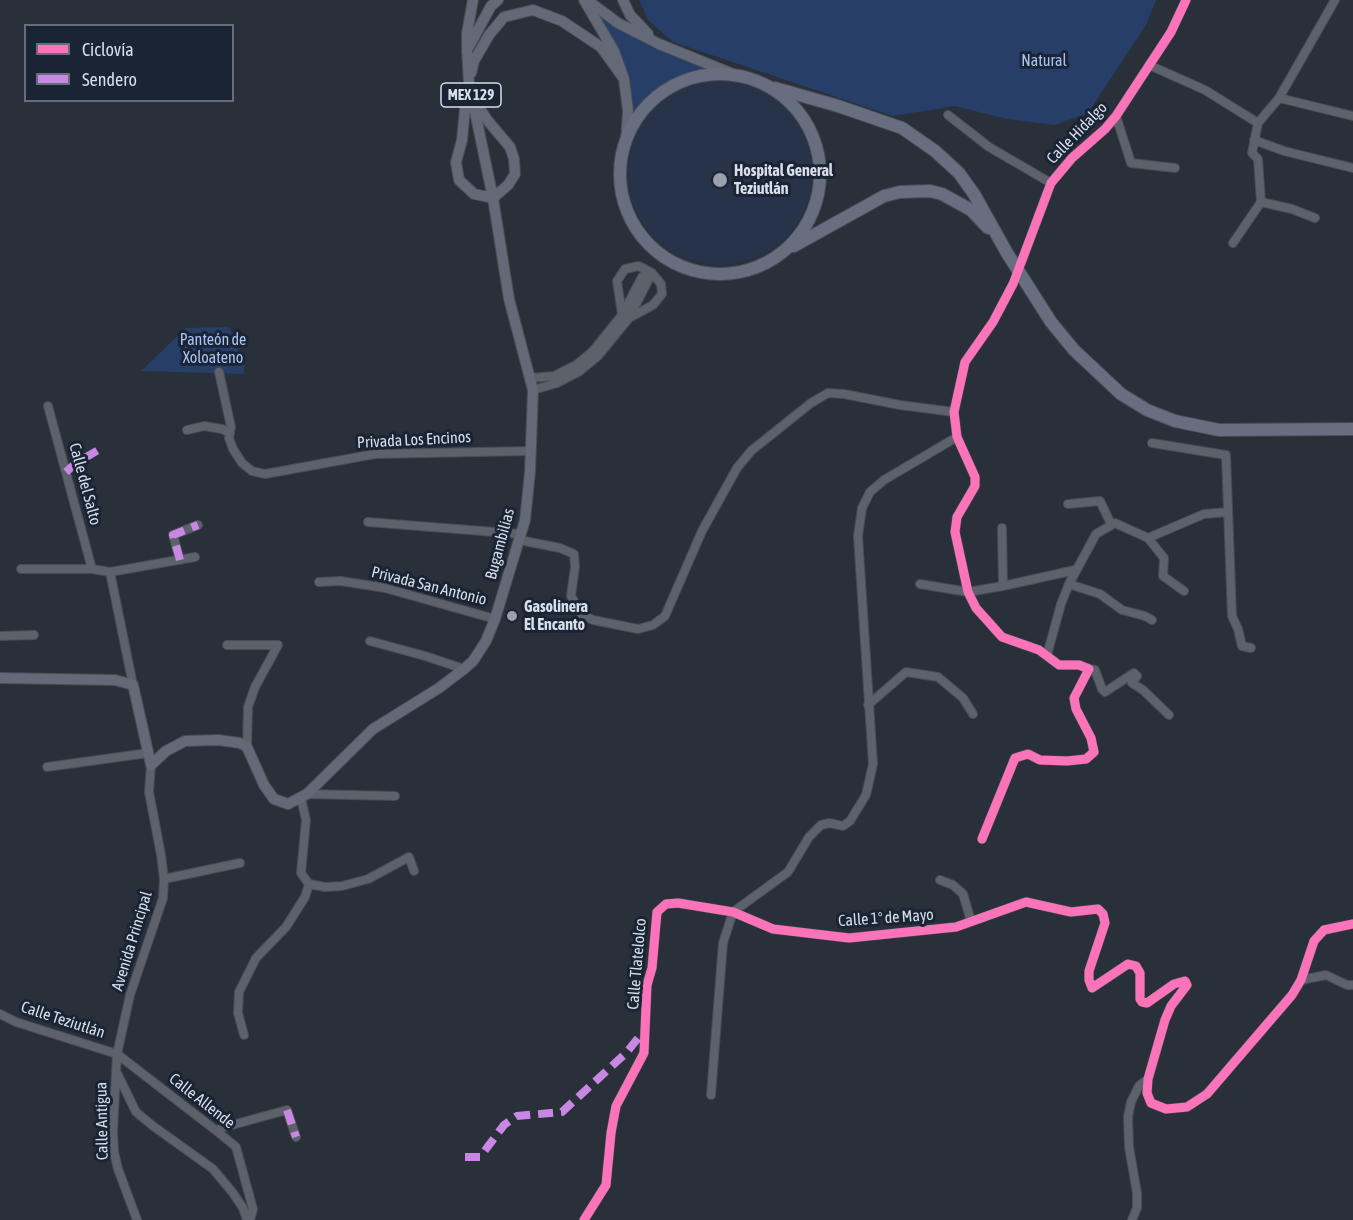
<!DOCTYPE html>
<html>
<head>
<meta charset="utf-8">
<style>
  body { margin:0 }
  #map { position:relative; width:1353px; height:1220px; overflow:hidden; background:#2a303a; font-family:"Asap Condensed",sans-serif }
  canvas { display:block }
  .legend { position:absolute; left:24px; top:24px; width:210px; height:78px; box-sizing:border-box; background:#1a2435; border:2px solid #666e7d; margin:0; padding:8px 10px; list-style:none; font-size:18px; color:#d7deea }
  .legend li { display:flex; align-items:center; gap:12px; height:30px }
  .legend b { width:30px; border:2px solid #666e7d }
</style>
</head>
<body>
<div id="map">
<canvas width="1353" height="1220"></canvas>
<ul class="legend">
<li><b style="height:8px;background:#fb73b8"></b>Ciclovía</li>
<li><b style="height:8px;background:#c787e3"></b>Sendero</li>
</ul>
</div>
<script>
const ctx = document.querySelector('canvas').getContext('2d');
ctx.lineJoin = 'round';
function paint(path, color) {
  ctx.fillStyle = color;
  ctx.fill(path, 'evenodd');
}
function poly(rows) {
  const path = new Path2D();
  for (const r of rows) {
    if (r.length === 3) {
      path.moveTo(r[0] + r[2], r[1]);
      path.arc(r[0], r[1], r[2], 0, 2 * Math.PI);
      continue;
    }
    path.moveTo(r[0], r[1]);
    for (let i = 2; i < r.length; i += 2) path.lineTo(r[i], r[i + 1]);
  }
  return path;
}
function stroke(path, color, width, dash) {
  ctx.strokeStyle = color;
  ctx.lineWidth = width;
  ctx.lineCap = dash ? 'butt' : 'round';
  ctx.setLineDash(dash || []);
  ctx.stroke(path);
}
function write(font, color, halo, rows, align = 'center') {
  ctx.font = font + ' "Asap Condensed",sans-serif';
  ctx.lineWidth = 6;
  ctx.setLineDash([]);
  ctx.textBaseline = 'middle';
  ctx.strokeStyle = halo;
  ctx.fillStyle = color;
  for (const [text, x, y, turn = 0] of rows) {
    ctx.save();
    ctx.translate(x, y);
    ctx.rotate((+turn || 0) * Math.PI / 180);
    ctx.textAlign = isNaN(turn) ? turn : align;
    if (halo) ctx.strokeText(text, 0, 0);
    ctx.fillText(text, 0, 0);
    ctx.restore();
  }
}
const built = poly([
  [720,172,93]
]);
const green = poly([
  [639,0,1156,0,1146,25,1088,113,1055,125,1007,119,955,106,893,116,673,42,648,20],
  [600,17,651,47,711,69,678,80,648,102,635,117,625,68],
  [229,327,244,365,244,374,141,371,186,328]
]);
const minor = poly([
  [1149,65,1205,90,1258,123],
  [1279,98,1353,116],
  [948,115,989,147,1051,183],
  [1116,116,1131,163,1175,168],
  [1254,140,1284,151,1353,168],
  [1261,202,1292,209,1315,218],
  [1233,243,1261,202,1258,159,1252,153,1258,123,1279,98,1335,0],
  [1021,263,1051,183,1072,158,1105,129,1116,116,1171,32,1186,0],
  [622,314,617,281,625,269,639,266,652,273,661,284,662,294,653,305,629,318],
  [219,372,231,427,229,438,233,449,242,463,252,471,265,474,375,454,530,451],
  [530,378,554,376,576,365,593,351,622,315,642,277,648,271],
  [533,390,557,383,580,371,598,356,629,318,652,273],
  [48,406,92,569],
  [187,430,204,426,222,429,230,433],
  [1152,443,1226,455,1232,616,1238,629,1242,646,1251,648],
  [1068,504,1100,501,1111,524],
  [368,522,520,534],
  [1002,528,1003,586],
  [1148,538,1164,558,1163,576,1184,591],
  [519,540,560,548,574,554,575,567,571,596,582,615,593,620,638,629,653,625,665,616,702,531,737,468,751,451,811,403,828,393,844,394,900,405,954,412],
  [180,560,173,535,198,525],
  [21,569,92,569,110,572,195,557],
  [110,572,133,685],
  [319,582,341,581,385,588,495,619],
  [920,584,968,592,1003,586,1075,570],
  [1069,584,1100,594,1122,610,1145,616,1152,620],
  [0,636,34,635],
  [370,641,425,656,464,669],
  [227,645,278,645,255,687,248,707,247,747],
  [1047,655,1061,604,1069,584,1096,534,1115,523,1148,538,1204,514,1228,512],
  [1089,669,1095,670,1102,689,1105,692,1134,673,1137,676],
  [1137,676,1132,683,1143,690,1169,715],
  [868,705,906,672,938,677,963,698,973,714],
  [47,767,148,753],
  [307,794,395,796],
  [301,798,306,820,301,873,309,884],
  [982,839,1015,758,1028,754,1040,760,1067,761,1086,759,1094,752,1091,738,1076,709,1074,698,1089,669,1079,665,1059,665,1039,650,1002,637,976,608,968,592,955,532,957,517,975,486,975,477,957,437,954,412,965,362,993,322,1013,284],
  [164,879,240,863],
  [940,880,953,885,963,894,971,921],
  [309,884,325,887,342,886,368,879,409,857,414,871],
  [733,912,788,872,809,837,821,825,830,823,843,826,850,821,866,795,873,764,858,536,862,508,870,492,884,480,957,437],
  [1301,980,1326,975,1347,985,1353,985],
  [0,1014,16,1022,117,1054,218,1132,236,1147,253,1209,250,1220],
  [244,1035,238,1013,239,992,256,958,286,927,305,897,309,884],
  [117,1073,136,1112,153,1126,213,1169,233,1193,243,1208,247,1220],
  [711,1095,723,943,733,912],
  [218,1132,221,1128,287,1110,296,1137],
  [137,1220,118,1169,114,1152,113,1131,117,1054,130,995,163,898,164,879,161,855,149,792,151,765],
  [584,1220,606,1185,611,1133,616,1106,644,1053,647,985,652,968,657,912,666,904,678,903,733,912,773,929,849,938,956,927,1026,902,1071,912,1098,909,1103,914,1105,923,1089,971,1089,980,1092,988,1128,964,1136,966,1140,973,1140,999,1142,1002,1147,1003,1174,984,1185,981,1187,985,1171,1006,1165,1020,1148,1079,1147,1093,1151,1103,1166,1109,1187,1107,1207,1094,1292,995,1301,980,1314,941,1324,930,1353,924],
  [1132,1220,1137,1208,1137,1193,1129,1147,1128,1117,1131,1102,1139,1086,1148,1079]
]);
const major = poly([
  [584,0,614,51,624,79,628,111,626,141],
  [587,0,618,23,659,44,733,74],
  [623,0,630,15,648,34],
  [467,47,467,33,473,0],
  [471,73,474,61,489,35,504,17,533,10,562,21,601,47,624,79],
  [470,94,488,121,510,147,514,159,515,174,508,185,493,198,474,194,459,180,456,162,462,140,466,98,470,94],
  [0,678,115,680,133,685,151,765],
  [151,765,166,751,185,741,218,740,240,743,247,747,264,785,274,799,288,804,307,794,373,729,439,688,464,669,473,661,486,641,495,619,525,520,530,472,533,390,509,299,493,198,469,83,467,50,491,6,498,0]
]);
const highway = poly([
  [720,174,100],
  [775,88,838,106,902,128,935,151,959,173,974,194,1007,253,1051,322,1074,350,1121,394,1147,410,1175,421,1219,430,1353,429],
  [794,246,884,196,900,192,930,191,942,194,971,210,988,228]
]);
const quiet = poly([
  [66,472,76,463,100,449],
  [180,560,173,535,198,525],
  [287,1110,296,1137],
  [465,1157,480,1157,504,1125,517,1116,562,1112,626,1053,643,1032]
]);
const cycleway = poly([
  [982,839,1015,758,1028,754,1040,760,1067,761,1086,759,1094,752,1091,738,1076,709,1074,698,1089,669,1079,665,1059,665,1039,650,1002,637,976,608,968,592,955,532,957,517,975,486,975,477,957,437,954,412,965,362,993,322,1013,284,1051,183,1072,158,1105,129,1116,116,1171,32,1186,0],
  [584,1220,606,1185,611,1133,616,1106,644,1053,647,985,652,968,657,912,666,904,678,903,733,912,773,929,849,938,956,927,1026,902,1071,912,1098,909,1103,914,1105,923,1089,971,1089,980,1092,988,1128,964,1136,966,1140,973,1140,999,1142,1002,1147,1003,1174,984,1185,981,1187,985,1171,1006,1165,1020,1148,1079,1147,1093,1151,1103,1166,1109,1187,1107,1207,1094,1292,995,1301,980,1314,941,1324,930,1353,924]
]);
const markers = [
  [720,180,8,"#9aa1ac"],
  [512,616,6,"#9aa1ac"]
];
const shields = [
  [471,95,60]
];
const shieldNames = [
  ["MEX 129",471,95]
];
const parkNames = [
  ["Natural",1044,61],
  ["Panteón de",213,340],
  ["Xoloateno",213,358]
];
const streetNames = [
  ["Calle Hidalgo",1077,133,-46],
  ["Privada Los Encinos",414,440,-3],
  ["Calle del Salto",85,484,75],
  ["Bugambilias",500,544,-75],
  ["Privada San Antonio",429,586,14],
  ["Calle 1° de Mayo",886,918,-4],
  ["Avenida Principal",132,941,-73],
  ["Calle Tlatelolco",637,964,-85],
  ["Calle Teziutlán",63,1020,18],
  ["Calle Allende",202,1101,38],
  ["Calle Antigua",102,1121,-91]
];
const poiNames = [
  ["Hospital General",734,171],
  ["Teziutlán",734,189],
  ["Gasolinera",524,607],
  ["El Encanto",524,625]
];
paint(built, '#273349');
paint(green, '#273e69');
stroke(minor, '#474c55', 10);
stroke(major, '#474c55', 12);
stroke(highway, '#474c55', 14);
stroke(minor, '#5d616a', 8);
stroke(major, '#636976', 10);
stroke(highway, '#666e7f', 12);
stroke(quiet, '#c787e3', 8, [15, 8]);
stroke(cycleway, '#fb73b8', 9);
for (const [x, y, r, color] of markers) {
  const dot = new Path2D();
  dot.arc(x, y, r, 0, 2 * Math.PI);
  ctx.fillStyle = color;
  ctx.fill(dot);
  stroke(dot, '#1a2435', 2);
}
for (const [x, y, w] of shields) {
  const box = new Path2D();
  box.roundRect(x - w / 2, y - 12, w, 24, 4.5);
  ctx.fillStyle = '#1a2435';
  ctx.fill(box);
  stroke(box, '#d7deea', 1.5);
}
write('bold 15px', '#d7deea', null, shieldNames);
write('16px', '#a9c3f3', '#1a2435', parkNames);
write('16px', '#d7deea', '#1a2435', streetNames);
write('bold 16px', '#d7deea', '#1a2435', poiNames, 'left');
</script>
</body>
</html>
